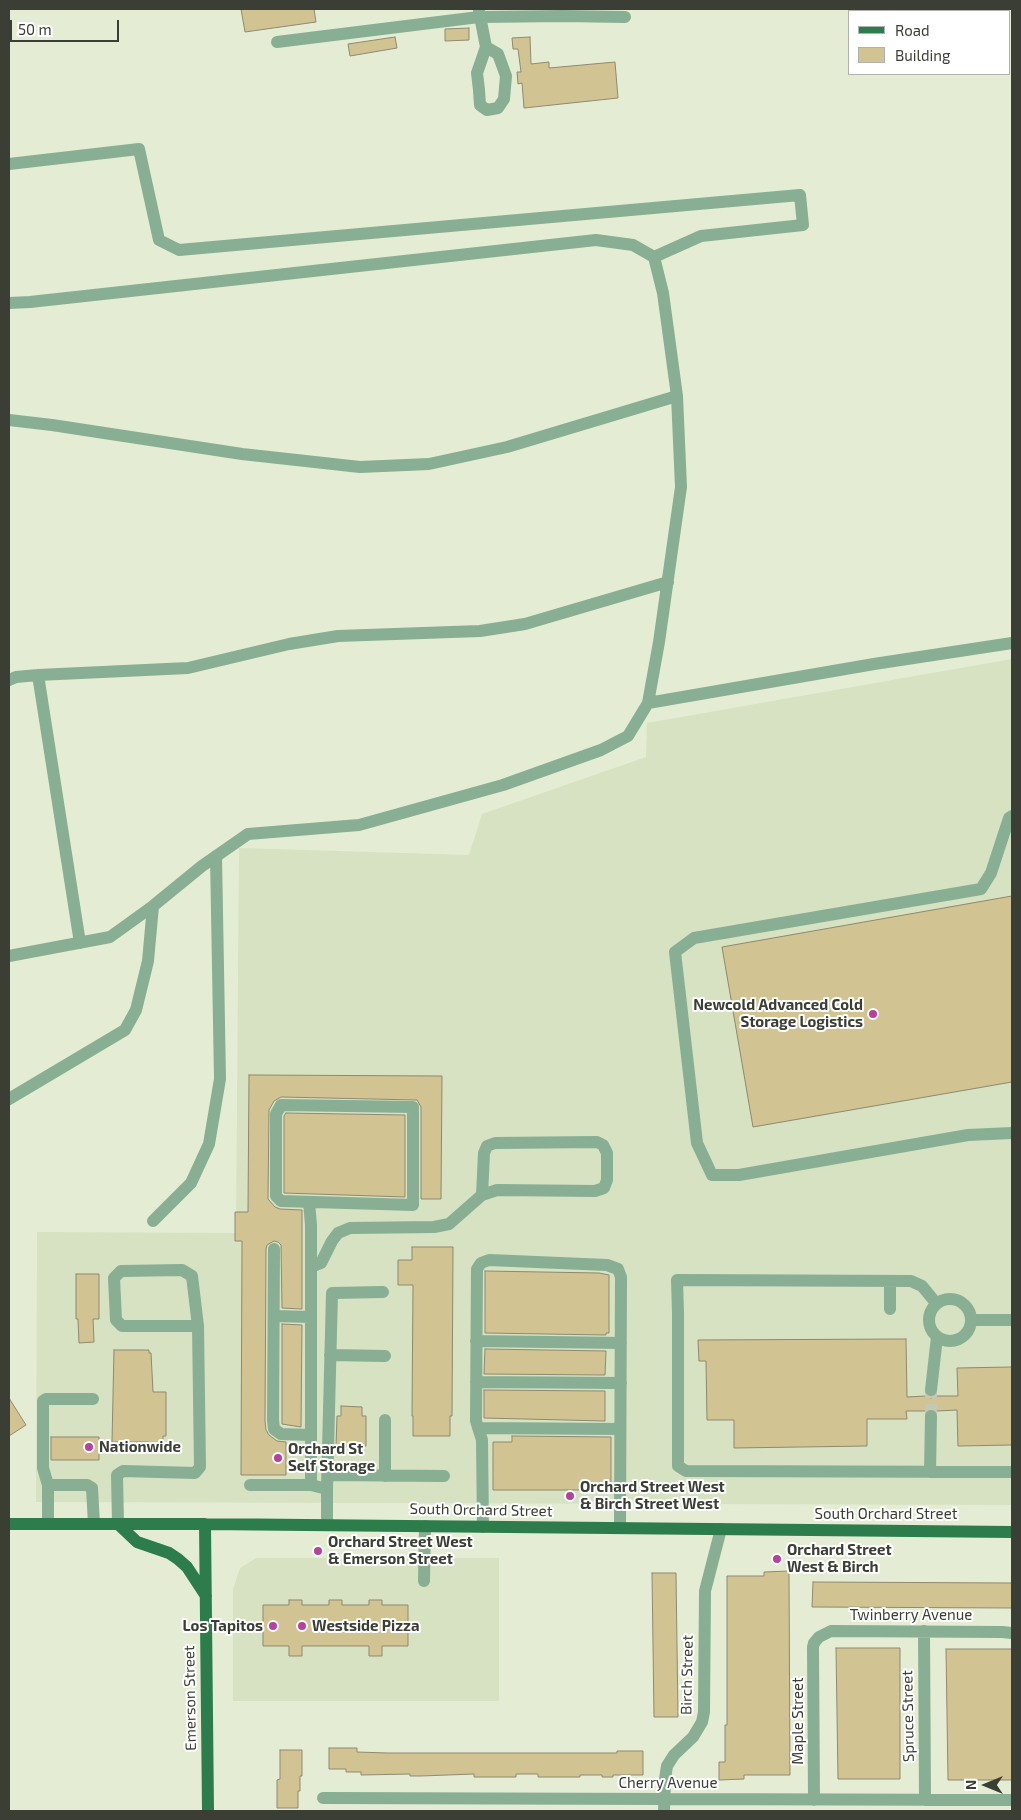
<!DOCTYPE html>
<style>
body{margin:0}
#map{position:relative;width:1021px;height:1820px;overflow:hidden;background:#e4edd4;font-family:"Exo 2",sans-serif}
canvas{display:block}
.frame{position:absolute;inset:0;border:10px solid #3a3e34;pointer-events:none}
.legend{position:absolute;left:848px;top:10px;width:162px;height:65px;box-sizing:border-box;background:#fff;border:1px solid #b0b2ae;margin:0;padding:6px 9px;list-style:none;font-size:15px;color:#3a3e34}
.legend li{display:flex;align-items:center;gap:10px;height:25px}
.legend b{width:25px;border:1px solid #b0b2ae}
.north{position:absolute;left:961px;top:1760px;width:50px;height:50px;-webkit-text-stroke:4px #fff;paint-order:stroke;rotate:270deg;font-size:14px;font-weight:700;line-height:20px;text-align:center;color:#3a3e34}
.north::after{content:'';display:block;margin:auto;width:18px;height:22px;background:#3a3e34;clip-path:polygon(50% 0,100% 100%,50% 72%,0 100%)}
.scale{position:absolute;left:10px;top:20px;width:109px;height:22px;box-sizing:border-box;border:2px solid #3a3e34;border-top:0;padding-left:6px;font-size:15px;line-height:18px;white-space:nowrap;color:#3a3e34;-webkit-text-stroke:4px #fff;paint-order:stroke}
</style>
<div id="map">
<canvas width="1021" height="1820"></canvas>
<div class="frame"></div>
<ul class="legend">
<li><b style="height:6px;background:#2d7c4c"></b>Road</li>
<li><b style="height:14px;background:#d1c392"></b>Building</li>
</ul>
<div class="north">N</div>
<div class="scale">50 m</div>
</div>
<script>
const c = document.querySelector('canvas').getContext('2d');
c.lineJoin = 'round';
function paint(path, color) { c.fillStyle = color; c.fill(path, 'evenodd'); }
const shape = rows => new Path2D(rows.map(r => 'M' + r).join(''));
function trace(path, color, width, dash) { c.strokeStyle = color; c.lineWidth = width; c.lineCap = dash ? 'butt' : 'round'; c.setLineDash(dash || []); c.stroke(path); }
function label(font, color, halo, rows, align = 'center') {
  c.font = font + ' "Exo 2",sans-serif'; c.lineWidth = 4; c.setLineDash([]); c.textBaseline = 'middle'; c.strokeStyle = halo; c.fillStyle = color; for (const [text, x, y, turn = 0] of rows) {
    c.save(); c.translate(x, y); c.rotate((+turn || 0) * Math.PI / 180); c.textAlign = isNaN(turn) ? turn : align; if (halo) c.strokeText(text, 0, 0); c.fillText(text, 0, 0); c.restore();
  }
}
paint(shape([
 [1012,659,1012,1505,36,1502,37,1232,236,1233,239,848,469,855,482,814,646,757,647,723],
 [256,1558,499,1558,499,1701,233,1701,233,1589,240,1568]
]), '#d6e2c2');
const building = shape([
 [241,9,314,9,316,22,245,32,241,9],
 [469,28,469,40,445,41,445,29,469,28],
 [395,37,397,48,350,56,348,44,395,37],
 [530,37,531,64,549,62,549,68,615,62,618,98,524,108,522,83,518,84,517,72,521,72,518,49,513,49,512,38,530,37],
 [1012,896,1012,1082,753,1127,722,947,1012,896],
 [249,1075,442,1076,441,1199,421,1199,421,1107,417,1100,281,1097,274,1101,269,1110,268,1199,275,1207,280,1209,302,1210,302,1309,282,1308,281,1245,278,1242,274,1241,267,1245,266,1249,265,1421,266,1430,269,1435,277,1441,286,1442,286,1475,241,1475,242,1241,235,1241,235,1212,248,1212,249,1075],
 [286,1113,405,1115,405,1197,284,1193,284,1116,286,1113],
 [412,1247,453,1247,452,1416,450,1416,450,1436,413,1436,413,1416,412,1416,413,1285,398,1285,398,1260,412,1260,412,1247],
 [485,1271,599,1273,609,1275,609,1333,606,1333,606,1335,485,1333,485,1271],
 [76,1274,99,1274,99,1319,93,1319,94,1342,79,1343,78,1319,76,1319,76,1274],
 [282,1324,302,1325,301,1427,282,1424,282,1324],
 [906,1339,907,1397,926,1396,931,1398,936,1396,958,1396,957,1368,1012,1367,1012,1445,958,1446,957,1410,937,1411,932,1408,925,1411,906,1411,907,1419,867,1419,867,1446,734,1448,734,1420,707,1420,706,1361,699,1361,698,1340,906,1339],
 [485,1349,606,1351,605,1375,484,1374,485,1349],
 [114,1350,149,1350,149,1353,151,1353,153,1392,166,1392,166,1436,163,1436,163,1442,160,1442,160,1446,149,1446,149,1442,112,1442,114,1350],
 [484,1390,605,1391,605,1421,484,1418,484,1390],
 [9,1398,26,1425,9,1436,9,1398],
 [341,1406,362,1407,362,1416,366,1416,366,1446,336,1446,337,1416,341,1416,341,1406],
 [512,1436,611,1437,611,1490,493,1490,493,1442,512,1442,512,1436],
 [51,1437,99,1437,99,1460,51,1460,51,1437],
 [789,1571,790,1775,744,1775,744,1779,719,1780,719,1762,725,1762,725,1725,727,1725,727,1576,764,1576,764,1572,789,1571],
 [652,1573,676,1573,678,1717,654,1717,652,1573],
 [813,1582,1012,1583,1012,1608,812,1607,813,1582],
 [289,1600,302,1600,302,1605,329,1605,329,1600,342,1600,342,1605,369,1605,369,1600,382,1600,382,1605,408,1605,408,1646,382,1646,382,1656,369,1656,369,1646,302,1646,302,1656,289,1656,289,1646,263,1646,263,1605,289,1605,289,1600],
 [836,1648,900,1648,900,1779,838,1779,836,1648],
 [946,1649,1012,1649,1012,1780,948,1780,946,1649],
 [329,1748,357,1748,357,1752,388,1753,617,1753,617,1751,643,1751,643,1775,613,1775,613,1777,602,1777,602,1775,580,1775,580,1777,538,1777,538,1774,516,1774,516,1777,474,1777,474,1774,421,1776,410,1776,410,1774,361,1775,361,1772,346,1772,346,1769,329,1769,329,1748],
 [280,1750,302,1750,302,1776,300,1776,300,1791,298,1791,298,1808,277,1808,277,1780,280,1779,280,1750]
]);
paint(building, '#d1c392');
trace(building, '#8f8971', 1);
trace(shape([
 [931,1416,931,1390]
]), '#c2cab4', 12, [12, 6]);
trace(shape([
 [479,11,486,47,477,73,479,90,480,105,487,110,498,108,504,99,506,76,498,54,486,47],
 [277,42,479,17,563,16,625,17],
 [9,164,139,149,159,240,179,250,800,195,803,225,701,236,654,257],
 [9,303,30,302,596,240,633,245,654,257,663,293,677,396,681,487,659,642,648,703,628,736,601,750,503,785,359,825,248,834,202,866,153,906,110,937,9,956],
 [9,420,52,425,242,454,360,467,429,464,507,447,677,396],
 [38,675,80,943],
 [9,680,16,677,38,675,188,668,289,644,338,636,480,631,525,624,668,582],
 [648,703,874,664,1012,643],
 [1012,816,1009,818,991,873,981,889,694,938,675,952,697,1143,712,1175,739,1175,968,1135,1012,1133],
 [9,1099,125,1030,136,1010,148,961,153,906],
 [281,1105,413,1107,413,1205,281,1201,276,1196,276,1114,281,1105],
 [309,1202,311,1225,311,1485],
 [153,1221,191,1183,209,1144,220,1079,216,856],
 [274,1249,273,1420,274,1429,281,1434,310,1435],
 [311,1267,321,1263,332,1241,338,1233,350,1228,434,1227,449,1224,482,1195,497,1190,595,1191,604,1188,607,1180,607,1153,603,1145,597,1142,495,1143,487,1146,484,1153,482,1195],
 [890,1282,890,1309],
 '929 1320a21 21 0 1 1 42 0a21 21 0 1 1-42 0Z',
 [936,1303,922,1286,911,1281,677,1280,678,1313,678,1466,686,1471,1012,1472],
 [274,1316,311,1317],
 [972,1320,1012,1320],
 [476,1341,621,1343],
 [330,1355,385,1356],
 [476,1382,621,1383],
 [931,1390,937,1337],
 [385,1420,385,1476],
 [478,1428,620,1429],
 [930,1472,931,1416],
 [328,1475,444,1476],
 [48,1485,87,1485,92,1488,94,1524],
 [250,1485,311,1485,327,1489,327,1525],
 [327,1489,332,1293,383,1292],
 [48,1524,48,1485,43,1468,43,1401,46,1399,93,1399],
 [118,1524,117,1475,123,1471,195,1473,200,1467,198,1326,122,1326,116,1320,114,1278,121,1271,182,1270,192,1276,198,1326],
 [483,1527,482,1440,476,1421,477,1269,481,1263,489,1260,607,1265,618,1269,621,1277,620,1528],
 [424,1581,425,1526],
 [924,1631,925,1800],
 [323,1798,1012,1800],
 [814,1800,813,1647,814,1643,819,1637,831,1631,1002,1632,1012,1633],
 [664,1811,665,1779,667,1766,674,1755,693,1737,702,1722,704,1712,705,1591,721,1529]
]), '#88ae93', 12);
trace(shape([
 [9,1524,205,1524,1012,1532],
 [118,1524,137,1542,169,1553,178,1559,187,1567,206,1596],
 [205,1524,208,1811]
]), '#2d7c4c', 12);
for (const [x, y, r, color] of [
 [873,1014,5,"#b5439e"],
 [89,1447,5,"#b5439e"],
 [278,1458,5,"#b5439e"],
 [570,1496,5,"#b5439e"],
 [318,1551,5,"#b5439e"],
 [777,1559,5,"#b5439e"],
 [273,1626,5,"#b5439e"],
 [302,1626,5,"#b5439e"]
]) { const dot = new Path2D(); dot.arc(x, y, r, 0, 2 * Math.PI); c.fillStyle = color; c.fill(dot); trace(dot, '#fff', 2); }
label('bold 15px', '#3a3e34', '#fff', [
 ["Newcold Advanced Cold",863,1005,"right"],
 ["Storage Logistics",863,1022,"right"],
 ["Nationwide",99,1447],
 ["Orchard St",288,1449],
 ["Self Storage",288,1466],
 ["Orchard Street West",580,1487],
 ["& Birch Street West",580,1504],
 ["Orchard Street West",328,1542],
 ["& Emerson Street",328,1559],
 ["Orchard Street",787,1550],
 ["West & Birch",787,1567],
 ["Los Tapitos",263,1626,"right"],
 ["Westside Pizza",312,1626]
], 'left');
label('15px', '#3a3e34', '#fff', [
 ["South Orchard Street",481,1510,1],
 ["South Orchard Street",886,1514],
 ["Twinberry Avenue",911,1615],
 ["Birch Street",687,1675,-89],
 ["Emerson Street",190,1698,-91],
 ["Spruce Street",908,1716,-91],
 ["Maple Street",798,1721,-90],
 ["Cherry Avenue",668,1783]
]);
</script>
